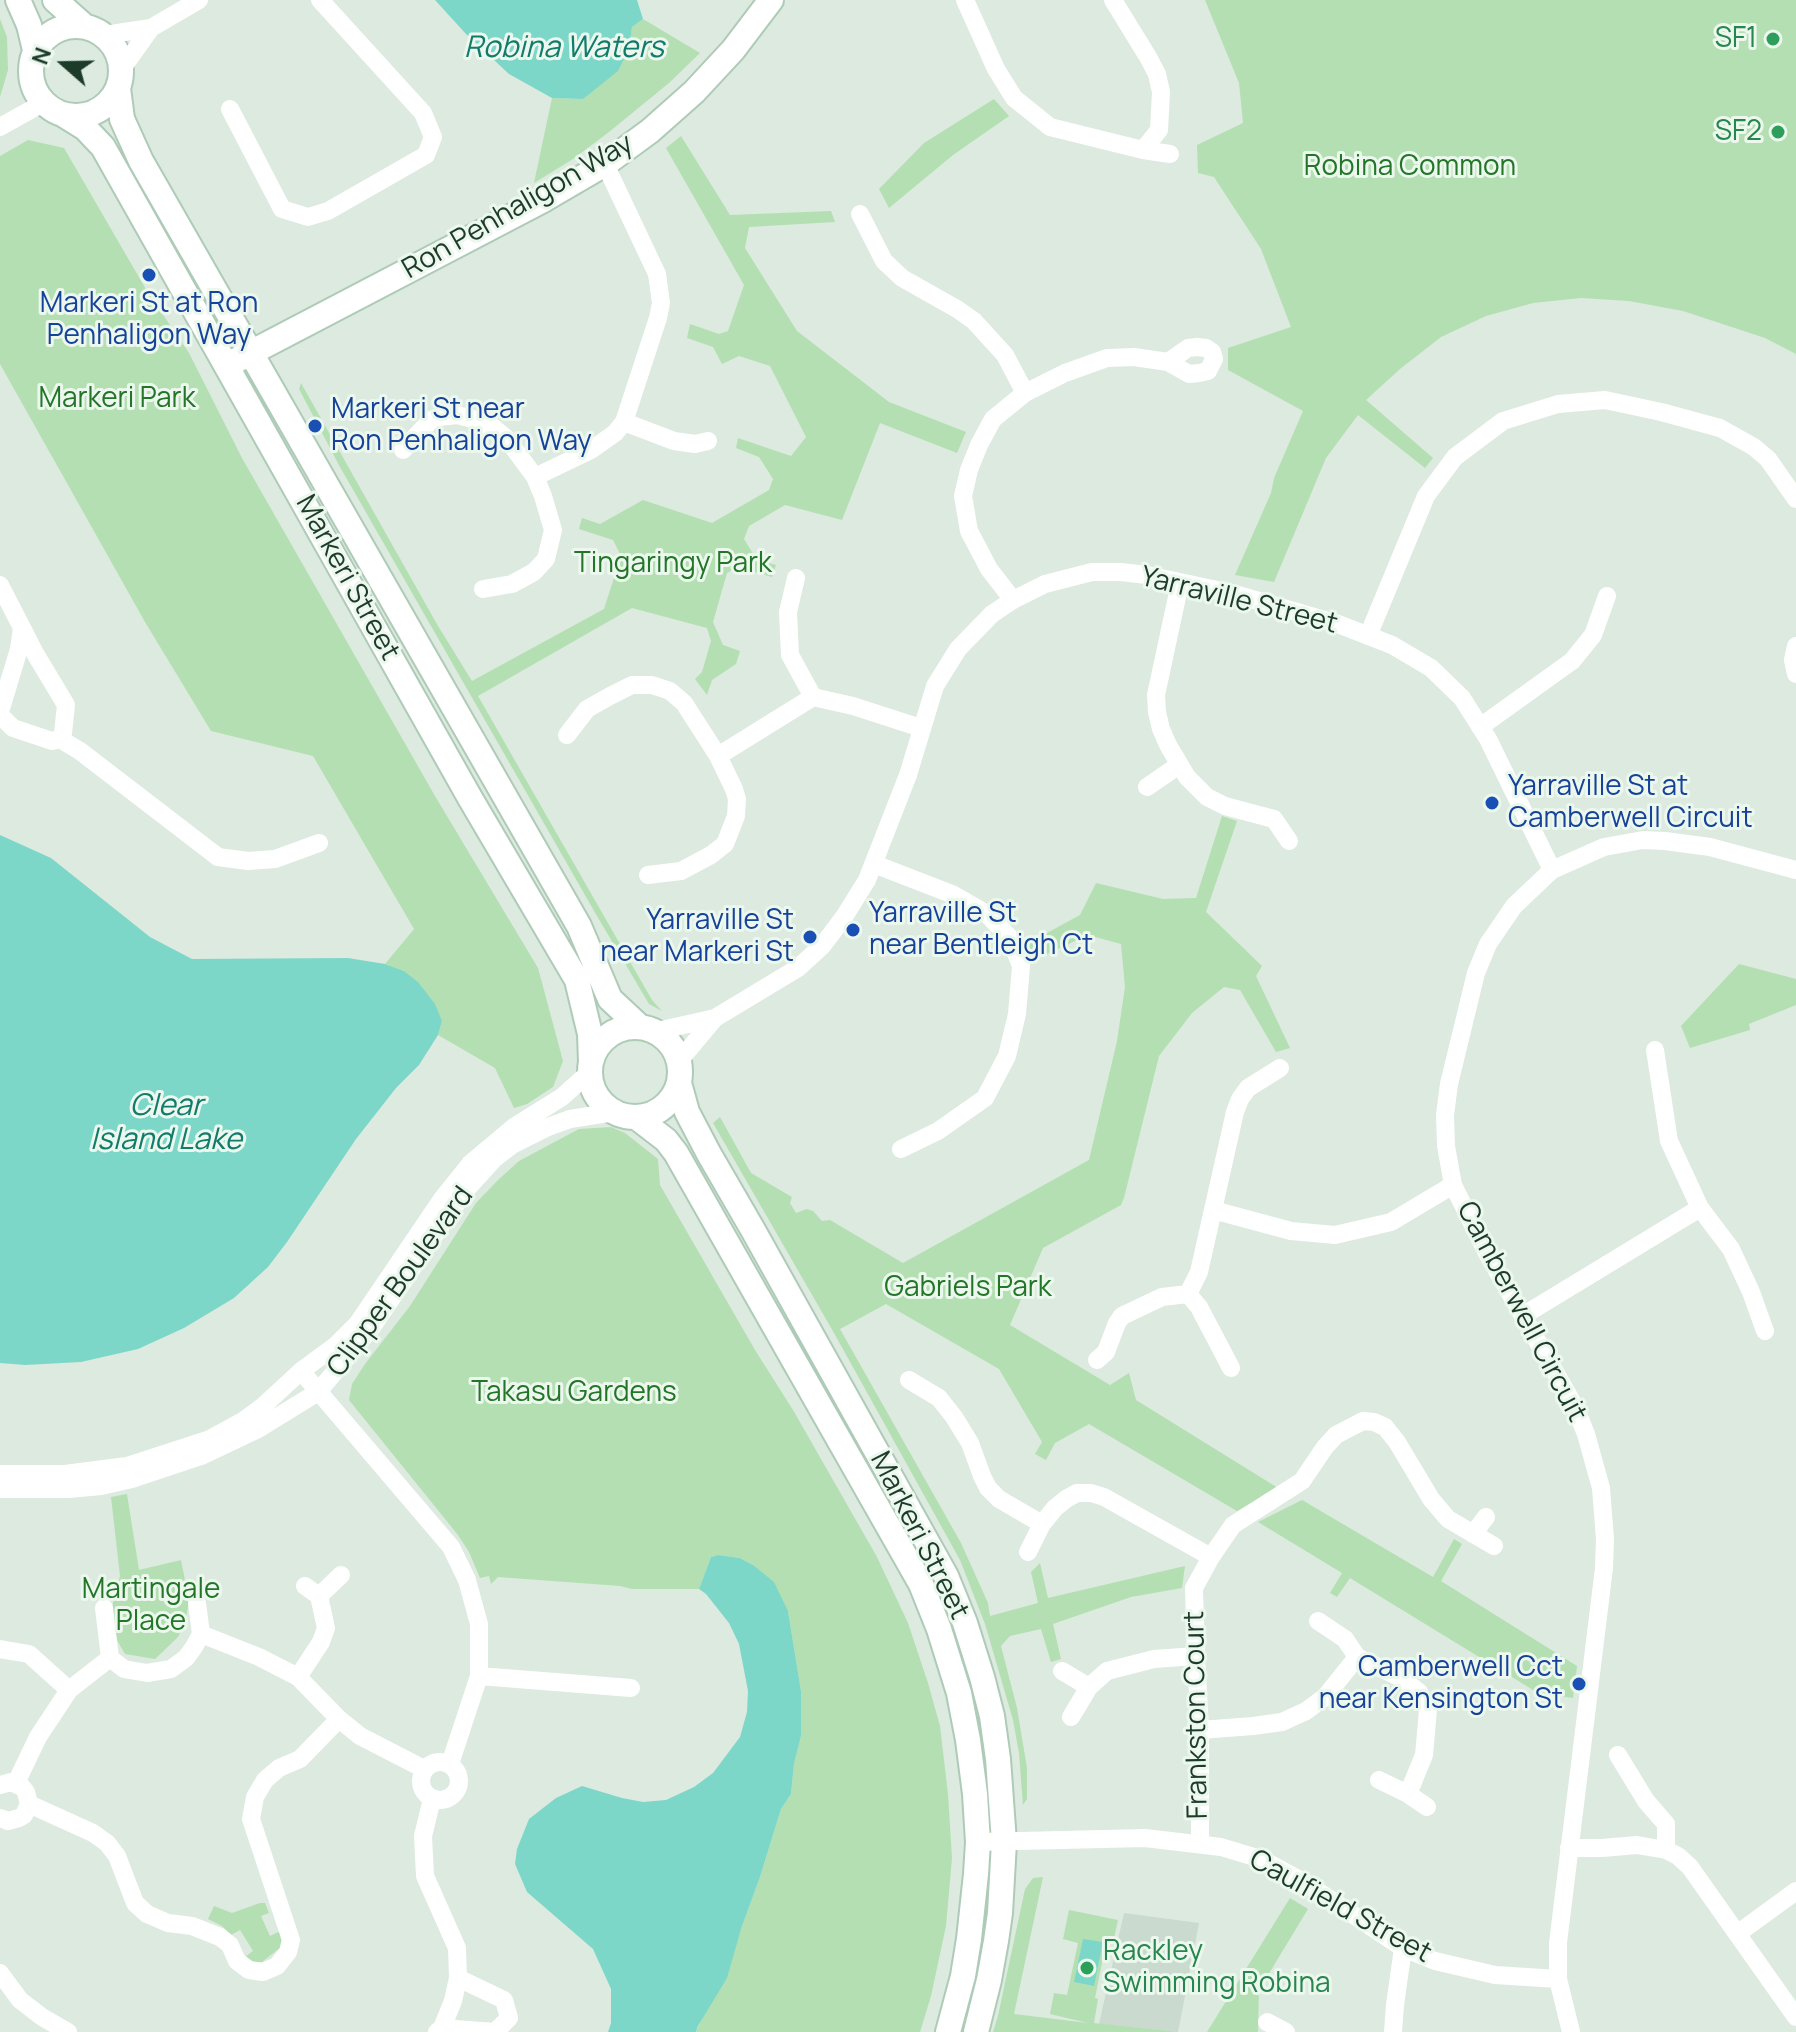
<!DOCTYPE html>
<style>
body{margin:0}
#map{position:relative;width:1796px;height:2032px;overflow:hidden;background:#dceadf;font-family:Manrope,sans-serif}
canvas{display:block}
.north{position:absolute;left:24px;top:24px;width:80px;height:80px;-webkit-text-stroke:6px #ecf7ee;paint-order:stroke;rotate:290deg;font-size:22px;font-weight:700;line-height:32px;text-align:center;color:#1d3b29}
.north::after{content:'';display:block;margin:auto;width:28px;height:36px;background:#1d3b29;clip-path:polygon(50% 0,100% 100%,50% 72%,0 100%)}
</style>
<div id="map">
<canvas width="1796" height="2032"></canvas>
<div class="north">N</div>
</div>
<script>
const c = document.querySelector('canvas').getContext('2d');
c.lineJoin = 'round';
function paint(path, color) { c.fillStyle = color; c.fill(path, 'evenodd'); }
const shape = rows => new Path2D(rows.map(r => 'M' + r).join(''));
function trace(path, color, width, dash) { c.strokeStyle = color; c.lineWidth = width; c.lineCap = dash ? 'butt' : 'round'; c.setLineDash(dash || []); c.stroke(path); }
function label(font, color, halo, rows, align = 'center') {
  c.font = font + ' Manrope,sans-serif'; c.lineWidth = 6; c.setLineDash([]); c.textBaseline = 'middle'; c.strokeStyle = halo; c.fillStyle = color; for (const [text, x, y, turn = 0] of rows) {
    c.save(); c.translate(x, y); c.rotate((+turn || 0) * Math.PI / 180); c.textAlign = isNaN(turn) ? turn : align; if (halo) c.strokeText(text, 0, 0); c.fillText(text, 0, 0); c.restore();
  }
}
paint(shape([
 [1124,1913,1199,1923,1178,2032,1099,2024]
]), '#cadace');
paint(shape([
 [1205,0,1796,0,1796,354,1765,338,1683,311,1629,301,1581,298,1533,303,1486,316,1441,337,1400,369,1366,400,1433,458,1425,468,1358,415,1326,458,1274,582,1235,575,1271,493,1274,478,1303,411,1228,370,1228,348,1291,327,1261,249,1214,177,1198,173,1197,145,1243,123,1239,83],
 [0,19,7,37,8,70,0,97],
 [643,19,700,53,669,83,609,132,573,159,534,183,552,98,583,99,629,49,632,27],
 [994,99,1009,116,953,155,889,208,879,189,924,143],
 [681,136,730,215,831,211,835,222,749,227,745,248,797,331,889,402,966,432,957,453,880,423,842,520,785,505,749,526,744,539,757,560,776,565,772,577,738,567,727,573,713,622,723,645,740,651,736,664,712,680,707,695,695,679,702,672,711,641,707,628,632,608,478,696,652,1000,662,1011,649,1004,597,916,340,467,299,389,301,383,438,626,472,681,604,609,621,556,613,540,579,529,582,518,600,524,643,500,712,523,769,490,773,479,759,457,736,448,738,438,791,456,806,437,770,366,739,356,722,364,713,347,687,338,690,324,719,334,728,331,744,285,666,148],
 [28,140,64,148,147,291,189,353,242,458,435,796,538,968,563,1061,553,1087,527,1104,514,1108,495,1068,438,1035,442,1021,417,982,404,971,385,964,414,929,313,756,211,731,145,622,0,364,0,156],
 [1222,816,1237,821,1206,912,1262,966,1256,976,1290,1048,1276,1052,1240,990,1224,987,1192,1013,1159,1056,1124,1198,1121,1205,1043,1248,1010,1325,1110,1385,1129,1373,1136,1400,1278,1488,1237,1511,1089,1424,1055,1443,1046,1460,1035,1454,1042,1442,999,1369,886,1304,840,1329,961,1543,988,1603,990,1616,1038,1603,1031,1572,1040,1563,1048,1598,1185,1566,1182,1588,1131,1597,1053,1624,1061,1659,1051,1662,1041,1629,1010,1636,1001,1646,1017,1708,1027,1768,1027,1799,1023,1805,1019,1753,1013,1720,985,1624,960,1560,834,1333,713,1123,720,1117,751,1173,792,1197,790,1203,796,1213,807,1209,813,1211,822,1221,830,1220,903,1263,1089,1160,1117,1041,1125,987,1121,944,1088,935,1032,961,1025,945,1080,915,1096,883,1163,899,1196,898],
 [1739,964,1796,979,1796,1005,1749,1024,1750,1030,1690,1048,1681,1026],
 [611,1127,625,1133,658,1159,660,1185,755,1350,793,1410,877,1557,908,1623,928,1683,940,1726,948,1794,952,1858,946,1926,931,1996,920,2032,696,2032,741,1929,760,1877,781,1809,791,1794,794,1764,801,1736,801,1691,788,1611,753,1565,740,1558,718,1555,711,1557,699,1589,632,1589,620,1586,498,1577,491,1584,489,1576,480,1578,469,1552,458,1535,349,1400,352,1384,365,1364,410,1306,476,1203,498,1180,519,1161,579,1129],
 [127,1494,139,1570,181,1560,189,1601,185,1623,178,1637,155,1659,125,1654,118,1642,110,1615,120,1576,111,1497],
 [1302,1500,1433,1577,1454,1539,1462,1544,1441,1581,1577,1666,1573,1698,1538,1693,1350,1578,1337,1597,1330,1593,1342,1573,1258,1522],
 [1043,1877,1014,2014,1088,2023,1050,2014,1054,1993,1067,1995,1078,1943,1063,1939,1069,1910,1118,1920,1113,1943,1106,1943,1095,1998,1098,1999,1094,2023,1179,2032,993,2032,998,2016,1025,1889,1033,1878],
 [1290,1898,1308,1909,1259,1990,1258,2032,1207,2032],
 [260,1903,265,1903,269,1913,261,1916,270,1936,280,1931,282,1938,281,1947,262,1962,251,1963,245,1957,253,1951,240,1930,231,1935,222,1926,208,1919,214,1906,232,1913]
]), '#b4dfb2');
paint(shape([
 [435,0,637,0,643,19,632,27,629,49,618,71,583,99,552,98,509,74,466,34],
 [0,835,51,858,150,937,192,959,348,958,385,964,404,971,418,982,435,1004,442,1021,438,1035,419,1065,396,1088,356,1139,287,1242,268,1267,234,1298,184,1328,138,1349,81,1362,25,1365,0,1363],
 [718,1555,740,1558,753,1565,774,1582,788,1611,801,1691,801,1736,794,1764,791,1794,781,1809,760,1877,741,1929,727,1978,698,2026,696,2032,608,2032,611,2023,611,1989,593,1949,527,1892,515,1864,517,1849,529,1819,556,1798,582,1786,622,1798,643,1802,666,1800,694,1787,713,1773,740,1737,747,1712,748,1691,739,1644,729,1623,706,1594,699,1589,711,1557],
 [1083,1939,1103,1942,1094,1986,1074,1982]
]), '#7dd7c8');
const secondary = shape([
 [18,0,29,25,35,50],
 [55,0,83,25],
 '31 71a45 45 0 1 1 90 0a45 45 0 1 1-90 0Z',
 [118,88,122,119,141,161,579,926,610,999,639,1026],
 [64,115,85,128,103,147,470,798,577,980,590,1034,591,1062],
 [237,360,545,199,605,164,650,131,694,92,733,50,771,0],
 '590 1072a45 45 0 1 1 90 0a45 45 0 1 1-90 0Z',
 [679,1083,687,1112,709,1154,753,1230,946,1576,965,1623,982,1677,992,1716,998,1759,1004,1842,1000,1913,996,1941,989,1980,976,2032],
 [636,1117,666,1140,676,1153,921,1584,939,1629,959,1693,968,1740,975,1794,978,1842,976,1874,969,1939,963,1976,948,2032]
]);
trace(secondary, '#aecbb7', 28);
trace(shape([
 [965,0,996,69,1014,98,1050,127,1143,150,1170,154],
 [1113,0,1148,57,1157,74,1161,92,1159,130,1143,150],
 [104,35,151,28,199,0],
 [121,70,151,28],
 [230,109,282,209,308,217,328,211,426,155,433,137,423,113,320,0],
 [0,127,43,103],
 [860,214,884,261,902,278,957,309,974,321,1005,355,1025,393],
 [624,422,674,441,695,444,708,441],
 [403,450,431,420,439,417,457,415,477,420,494,428,507,439,535,477,543,496,553,530,546,559,534,572,512,584,483,589],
 [535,477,591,450,615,433,624,422,658,318,661,303,657,274,605,164],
 [796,578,788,612,790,655,813,697],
 [1180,583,1156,695,1157,712,1161,729,1168,745,1187,777,1207,797,1225,806,1274,819,1289,841],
 [0,585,36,655,66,705,63,733,60,739,52,741,13,728,0,715],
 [1013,600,989,569,969,531,963,496,969,470,979,445,993,419,1025,393,1065,373,1107,358,1134,357,1168,362,1188,348,1197,347,1206,348,1212,352,1214,359,1208,371,1199,373,1189,374,1168,362],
 [1368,636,1426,496,1455,457,1503,421,1558,404,1605,400,1661,412,1720,428,1754,447,1768,459,1796,499],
 [1796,646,1793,660,1796,674],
 [0,712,19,649,22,628],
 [1480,727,1572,661,1593,635,1607,596],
 [567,735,587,709,610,696,632,685,652,685,670,691,684,703,718,756,734,789,737,799,736,816,725,844,711,855,681,871,648,875],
 [60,739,80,751,218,857,248,861,275,859,319,843],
 [718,756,813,697,853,706,921,728],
 [1147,787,1179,765],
 [874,864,954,895,987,914,1010,938,1021,966,1017,1014,1007,1056,985,1098,938,1131,901,1149],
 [657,1031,715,1018,798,968,822,946,844,917,867,880,908,775,935,686,958,649,992,614,1013,600,1045,584,1092,572,1121,572,1147,575,1231,593,1338,624,1392,645,1431,668,1462,698,1488,739,1552,870],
 [1655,1050,1669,1141,1700,1208,1731,1249,1751,1292,1765,1331],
 [679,1061,715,1018],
 [1213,1210,1291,1231,1335,1235,1391,1222,1453,1185],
 [1188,1294,1199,1272,1235,1112,1240,1099,1248,1088,1280,1068],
 [1188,1294,1199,1307,1231,1368],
 [1524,1315,1700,1208],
 [1097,1360,1106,1352,1117,1323,1122,1316,1162,1297,1188,1294],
 [301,1371,451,1547,467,1580,479,1624,479,1676,450,1764],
 [909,1380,939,1398,954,1417,970,1443,982,1476,988,1488,999,1499,1042,1524],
 [0,1474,65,1474,127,1466,210,1439,243,1421,262,1407,301,1371,335,1346,358,1323,442,1199,470,1164,514,1127,562,1097,590,1072],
 [0,1489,69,1489,101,1486,132,1479,201,1456,258,1429,318,1392,372,1327,465,1191,495,1158,512,1145,548,1127,570,1119,614,1112],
 [1473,1534,1486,1517],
 [1028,1552,1042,1524,1055,1508,1066,1499,1077,1493,1091,1493,1104,1497,1211,1557],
 [319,1596,341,1575],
 [104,1608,110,1658,124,1669,147,1673,171,1669,186,1658,194,1647,201,1634,197,1603],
 [1318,1621,1345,1639,1357,1657,1401,1678,1419,1692,1428,1710,1424,1755,1408,1794],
 [201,1634,259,1657,298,1677,339,1719,360,1736,424,1769],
 [0,1649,29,1654,69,1690],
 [1062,1671,1089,1687],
 [479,1676,631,1688],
 [298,1677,321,1642,326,1628,319,1596,305,1586],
 [1071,1717,1089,1687,1107,1671,1154,1659,1196,1656],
 [1200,1730,1253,1726,1282,1722,1306,1711,1325,1697,1357,1657],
 [1618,1755,1646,1801,1666,1824,1666,1850],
 '421 1781a19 19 0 1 1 38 0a19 19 0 1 1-38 0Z',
 [1379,1780,1408,1794,1427,1807],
 [16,1783,38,1737,69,1690,110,1658],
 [0,1785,11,1782,22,1787,26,1792,29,1804,24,1815,19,1818,8,1821,0,1818],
 [432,1799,423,1836,425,1876,457,1948,458,1978,453,2001,442,2028,437,2032],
 [29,1804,93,1833,107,1843,117,1856,135,1903,147,1914,168,1923,192,1926,220,1937,230,1945,237,1961,249,1970,263,1972,277,1966,288,1952,291,1940,251,1819,255,1797,265,1780,279,1768,300,1759,339,1719],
 [978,1842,1145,1838,1221,1847,1261,1859,1307,1884,1403,1948,1435,1961,1495,1975,1558,1979],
 [1200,1843,1200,1730,1196,1656,1194,1588,1211,1557,1233,1525,1302,1481,1325,1447,1336,1435,1363,1421,1374,1422,1385,1427,1397,1442,1431,1499,1448,1519,1494,1546],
 [1569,1848,1602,1848,1637,1845,1666,1850,1678,1856,1690,1867,1796,2017],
 [1737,1934,1796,1891],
 [0,1973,20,2000,42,2017,68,2032],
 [458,1978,504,2000,509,2018,495,2032],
 [1267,2022,1286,2032],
 [442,2028,495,2032],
 [1393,2032,1395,2005,1403,1948],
 [1571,2032,1558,1979,1558,1943,1604,1568,1605,1539,1601,1488,1586,1434,1575,1407,1487,1253,1453,1185,1446,1146,1445,1115,1449,1084,1476,973,1488,944,1514,906,1552,870,1604,847,1643,840,1665,841,1710,847,1796,870]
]), '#fff', 18);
trace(secondary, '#fff', 24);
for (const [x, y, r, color] of [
 [1773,39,8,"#2e9e5b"],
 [1778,132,8,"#2e9e5b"],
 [149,275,8,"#1a4fb4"],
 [315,426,8,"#1a4fb4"],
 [1492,803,8,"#1a4fb4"],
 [853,930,8,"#1a4fb4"],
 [810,937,8,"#1a4fb4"],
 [1579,1684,8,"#1a4fb4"],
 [1087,1968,8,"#2e9e5b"]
]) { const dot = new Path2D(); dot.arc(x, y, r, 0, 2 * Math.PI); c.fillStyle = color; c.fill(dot); trace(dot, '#ecf7ee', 3); }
label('28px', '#27864d', '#ecf7ee', [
 ["SF1",1757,39],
 ["SF2",1762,132],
 ["Rackley",1103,1952,"left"],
 ["Swimming Robina",1103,1984,"left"]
], 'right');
label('28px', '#237628', '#ecf7ee', [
 ["Robina Common",1410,167],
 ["Markeri Park",117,399],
 ["Tingaringy Park",673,564],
 ["Gabriels Park",968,1288],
 ["Takasu Gardens",574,1393],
 ["Martingale",151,1590],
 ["Place",151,1622]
]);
label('28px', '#1d3b29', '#ecf7ee', [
 ["Ron Penhaligon Way",518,207,-30],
 ["Markeri Street",347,578,61],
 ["Yarraville Street",1239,601,14],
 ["Clipper Boulevard",401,1282,-54],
 ["Camberwell Circuit",1521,1312,62],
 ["Markeri Street",919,1536,63],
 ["Frankston Court",1197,1715,-91],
 ["Caulfield Street",1340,1907,29]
]);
label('28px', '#164399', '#ecf7ee', [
 ["Markeri St at Ron",149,304,"center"],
 ["Penhaligon Way",149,336,"center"],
 ["Markeri St near",331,410],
 ["Ron Penhaligon Way",331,442],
 ["Yarraville St at",1508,787],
 ["Camberwell Circuit",1508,819],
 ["Yarraville St",869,914],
 ["near Bentleigh Ct",869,946],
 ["Yarraville St",794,921,"right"],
 ["near Markeri St",794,953,"right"],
 ["Camberwell Cct",1563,1668,"right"],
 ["near Kensington St",1563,1700,"right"]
], 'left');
label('italic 30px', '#117c6c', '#ecf7ee', [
 ["Robina Waters",564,49],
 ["Clear",166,1107],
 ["Island Lake",166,1141]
]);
</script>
